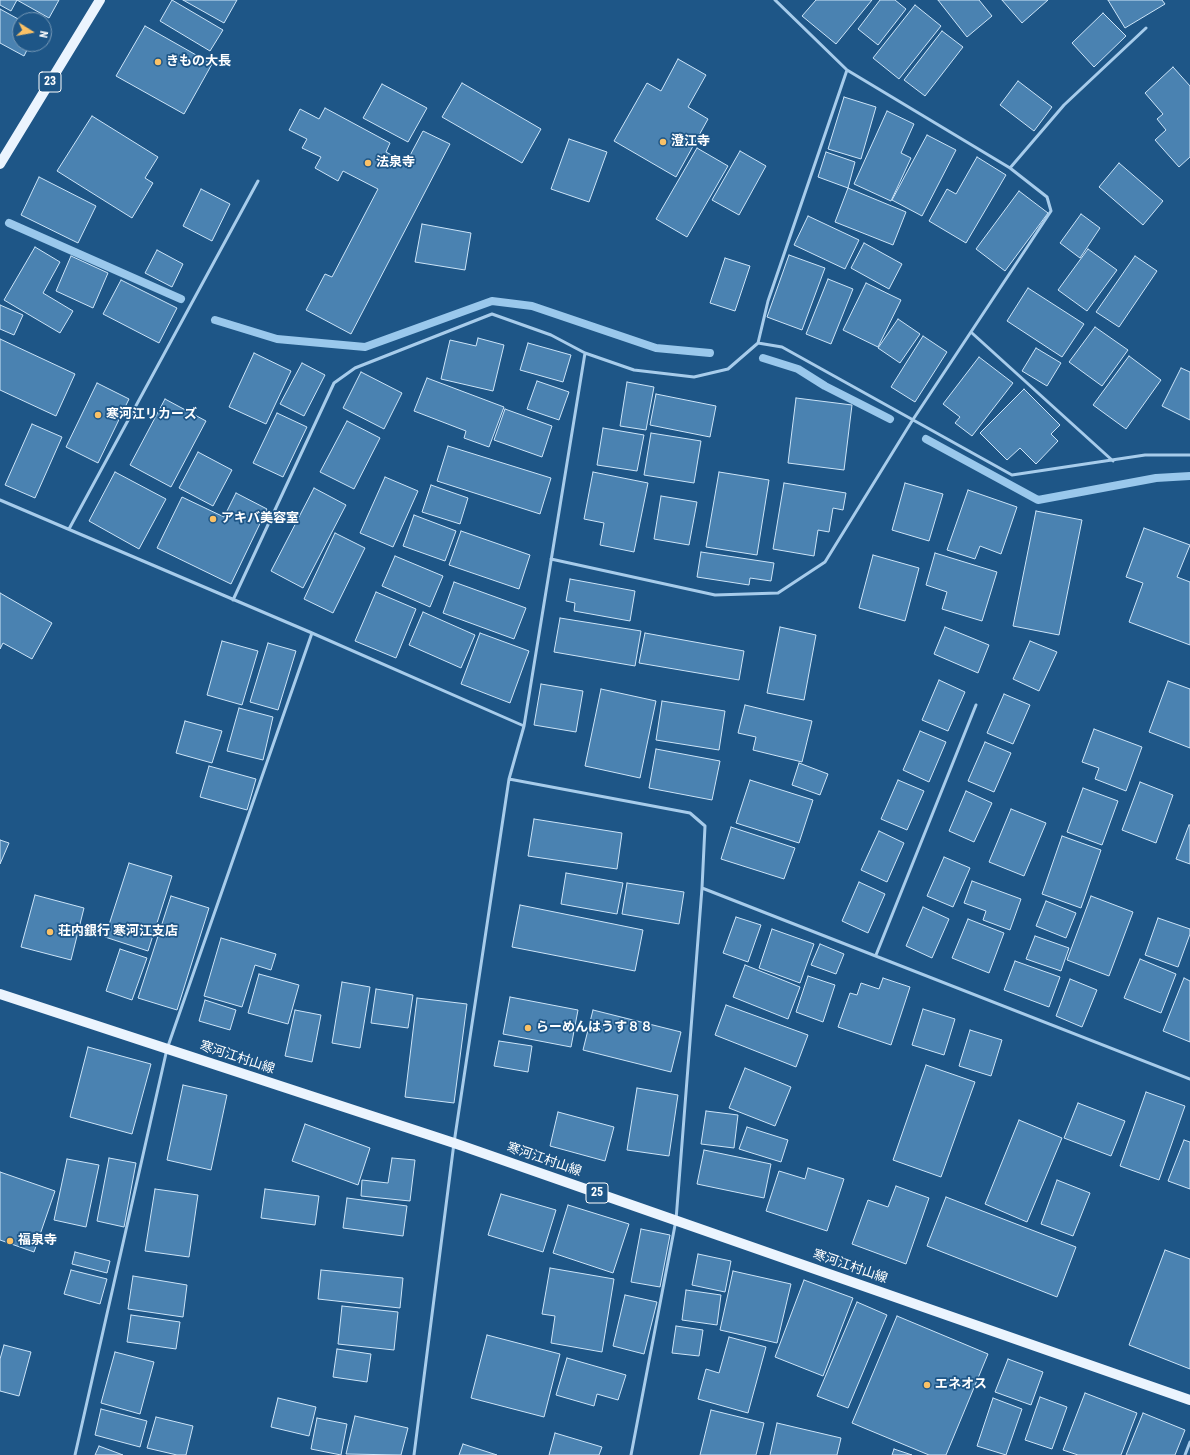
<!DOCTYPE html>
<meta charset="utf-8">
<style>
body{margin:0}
#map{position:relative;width:1190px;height:1455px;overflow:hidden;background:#1e5687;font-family:"Roboto Condensed",sans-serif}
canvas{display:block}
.north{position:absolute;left:12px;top:12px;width:40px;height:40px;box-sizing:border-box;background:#1e5687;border:1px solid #789ab7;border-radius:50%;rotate:101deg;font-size:11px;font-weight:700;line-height:16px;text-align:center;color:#fff}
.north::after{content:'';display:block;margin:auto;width:14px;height:18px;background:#fac166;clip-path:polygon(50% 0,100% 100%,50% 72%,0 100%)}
</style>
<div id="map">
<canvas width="1190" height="1455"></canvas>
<div class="north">N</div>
</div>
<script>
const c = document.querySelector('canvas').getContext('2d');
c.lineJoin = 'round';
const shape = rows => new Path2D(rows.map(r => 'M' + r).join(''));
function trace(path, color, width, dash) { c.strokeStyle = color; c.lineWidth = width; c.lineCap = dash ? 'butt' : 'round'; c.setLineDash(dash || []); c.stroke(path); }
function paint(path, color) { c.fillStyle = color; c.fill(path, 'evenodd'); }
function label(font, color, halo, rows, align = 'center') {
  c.font = font + ' "Roboto Condensed","Noto Sans JP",sans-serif'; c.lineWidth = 3.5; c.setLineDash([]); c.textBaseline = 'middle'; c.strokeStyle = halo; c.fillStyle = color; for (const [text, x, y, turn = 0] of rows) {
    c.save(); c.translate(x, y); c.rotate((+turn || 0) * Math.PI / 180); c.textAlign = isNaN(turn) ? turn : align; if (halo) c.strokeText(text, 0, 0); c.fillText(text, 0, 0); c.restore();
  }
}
trace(shape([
 [9,223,181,299],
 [215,320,277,339,365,347,492,301,532,306,656,348,710,353],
 [763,358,798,369,825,386,890,419],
 [926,439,1038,500,1156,478,1190,476]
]), '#9ac8ec', 8);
const building = shape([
 [0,0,59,0,49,18,17,0,11,11,0,5,0,0],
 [172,0,223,30,210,51,160,21,172,0],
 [183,0,237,0,224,23,183,0],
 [816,0,872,0,836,44,802,16,816,0],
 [880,0,895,0,906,9,878,45,858,29,880,0],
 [938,0,979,0,992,16,967,37,938,0],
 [1002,0,1048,0,1022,23,1002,0],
 [1108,0,1162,0,1165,4,1125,28,1108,0],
 [915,5,941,26,899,79,873,58,915,5],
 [0,9,20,20,20,44,30,44,24,56,0,43,0,9],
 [1103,13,1126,36,1094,67,1072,43,1103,13],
 [145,26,212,64,184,114,116,76,145,26],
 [942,31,963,47,925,96,904,80,942,31],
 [678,59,706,75,688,107,708,119,676,177,614,141,647,83,661,91,678,59],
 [1173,67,1190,86,1190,157,1179,167,1155,140,1166,130,1157,119,1163,114,1145,93,1173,67],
 [1018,81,1052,107,1034,131,1000,105,1018,81],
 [462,83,541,129,522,163,442,117,462,83],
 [382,84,427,108,408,142,363,118,382,84],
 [844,97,876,107,861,159,828,149,844,97],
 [325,108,390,143,386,152,406,163,423,131,450,144,351,334,306,310,325,274,332,277,378,189,343,171,338,181,315,168,321,157,302,148,307,139,289,130,300,109,319,119,325,108],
 [887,111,914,124,901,153,911,158,891,201,854,184,887,111],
 [92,116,158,157,145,178,153,183,132,218,57,171,92,116],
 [927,135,956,150,922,216,892,200,927,135],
 [569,139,607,152,589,202,551,189,569,139],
 [697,148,728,166,687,237,656,219,697,148],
 [740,151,766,166,739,215,712,200,740,151],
 [826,152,855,162,848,188,818,177,826,152],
 [977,157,1006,175,966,243,929,221,947,189,956,194,977,157],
 [1119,163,1163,201,1143,225,1099,187,1119,163],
 [39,177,96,206,78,243,21,215,39,177],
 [848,188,906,212,893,245,835,222,848,188],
 [201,189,230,204,212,241,183,226,201,189],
 [1019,191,1048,213,1005,271,976,249,1019,191],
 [1081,214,1100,228,1080,258,1060,243,1081,214],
 [808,216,859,240,845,269,794,245,808,216],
 [422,224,471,233,465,270,415,262,422,224],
 [864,243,902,264,889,289,851,268,864,243],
 [35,247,60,262,43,293,73,311,60,333,4,300,35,247],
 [1088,249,1117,270,1087,311,1058,290,1088,249],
 [157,250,183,264,172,287,145,273,157,250],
 [789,255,825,268,802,330,767,317,789,255],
 [71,256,108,273,93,308,56,291,71,256],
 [1135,256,1157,271,1119,327,1096,312,1135,256],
 [725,258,750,266,735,311,710,303,725,258],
 [828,279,853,289,831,344,806,334,828,279],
 [121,280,177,308,159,343,103,314,121,280],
 [866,283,901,300,878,347,843,330,866,283],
 [1028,288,1084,324,1062,357,1007,321,1028,288],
 [0,305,23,315,14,335,0,329,0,305],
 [898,319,920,334,900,363,878,348,898,319],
 [1095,327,1128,350,1102,386,1069,362,1095,327],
 [923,336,947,352,915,402,891,387,923,336],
 [478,338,504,345,493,391,441,379,450,340,476,346,478,338],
 [0,339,75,374,56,416,0,390,0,339],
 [528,343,571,355,563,382,520,370,528,343],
 [1036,348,1061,363,1047,386,1022,371,1036,348],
 [254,353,291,371,266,424,229,407,254,353],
 [1129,356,1161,380,1126,429,1093,405,1129,356],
 [979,357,1013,383,972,436,955,423,960,417,943,404,979,357],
 [302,363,325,375,304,416,280,404,302,363],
 [1181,368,1190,372,1190,420,1162,406,1181,368],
 [361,372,402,393,384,429,343,408,361,372],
 [427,378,504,407,489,447,464,438,466,431,414,411,427,378],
 [537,381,569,392,559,420,527,409,537,381],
 [627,382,654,387,646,430,620,426,627,382],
 [97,383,129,399,98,463,66,447,97,383],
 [1024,389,1060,425,1051,434,1058,441,1036,464,1020,448,1007,460,980,433,1024,389],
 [656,394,716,406,710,437,650,425,656,394],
 [796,398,852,405,844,470,788,463,796,398],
 [165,399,206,421,171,487,130,465,165,399],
 [505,409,552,426,542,457,494,440,505,409],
 [277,413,307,427,283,477,253,463,277,413],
 [347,421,380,438,354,489,320,472,347,421],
 [32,424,62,437,35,498,5,485,32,424],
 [603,428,644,435,637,471,597,465,603,428],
 [651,433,701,441,694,483,644,475,651,433],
 [448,446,551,478,540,514,437,481,448,446],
 [198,452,232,470,213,506,179,488,198,452],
 [115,472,166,499,139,549,89,521,115,472],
 [593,472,648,483,634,552,600,545,604,523,584,519,593,472],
 [719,472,769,480,757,555,706,547,719,472],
 [385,477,418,491,393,547,360,533,385,477],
 [784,483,846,493,843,510,833,508,829,532,818,530,814,556,773,549,784,483],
 [905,483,943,494,929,541,892,530,905,483],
 [431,485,468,498,460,524,422,512,431,485],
 [314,488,346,505,303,588,271,571,314,488],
 [968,490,1017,507,1001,554,980,546,975,559,947,550,968,490],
 [236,493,267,509,231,584,157,548,182,497,224,517,236,493],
 [661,496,697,502,689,545,654,539,661,496],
 [1036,511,1082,520,1059,635,1013,626,1036,511],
 [414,515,456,531,445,561,403,546,414,515],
 [1144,528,1190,545,1177,577,1190,582,1190,645,1129,622,1143,583,1126,577,1144,528],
 [461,531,530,555,519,589,449,565,461,531],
 [335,533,365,548,333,613,304,599,335,533],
 [701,552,774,563,771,581,750,578,749,585,697,577,701,552],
 [935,553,997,572,982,621,942,609,947,592,926,585,935,553],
 [873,555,919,568,905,621,859,608,873,555],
 [395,556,443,576,430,607,382,586,395,556],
 [570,579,635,591,630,621,574,611,575,603,566,601,570,579],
 [454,582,526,608,514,639,443,613,454,582],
 [376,592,416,609,396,658,355,641,376,592],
 [0,593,52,623,32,659,3,643,0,649,0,593],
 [423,612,475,635,461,668,409,645,423,612],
 [560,618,641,631,635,666,554,652,560,618],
 [780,627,816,635,804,700,767,693,780,627],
 [945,627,989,645,978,673,934,654,945,627],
 [480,633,529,651,510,703,461,684,480,633],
 [645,633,744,651,739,680,639,663,645,633],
 [222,641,258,651,242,705,207,695,222,641],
 [1030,641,1057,652,1039,691,1013,679,1030,641],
 [268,643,296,651,278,710,250,702,268,643],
 [939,680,965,692,948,731,922,720,939,680],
 [1168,681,1190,689,1190,748,1149,732,1168,681],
 [541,684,583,691,576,732,534,725,541,684],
 [601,689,656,701,640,778,585,766,601,689],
 [1004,694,1030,705,1013,744,987,733,1004,694],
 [662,701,725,711,719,750,656,740,662,701],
 [745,705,812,721,802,762,753,750,756,737,738,733,745,705],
 [239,708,273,717,263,760,227,751,239,708],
 [185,721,222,731,212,763,176,753,185,721],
 [1094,729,1142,747,1126,791,1095,779,1099,768,1082,762,1094,729],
 [920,731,946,742,929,782,903,770,920,731],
 [985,742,1011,753,994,792,968,781,985,742],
 [656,749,720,761,712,800,649,788,656,749],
 [799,763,828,774,820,795,792,785,799,763],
 [209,766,256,779,247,810,200,797,209,766],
 [750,780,813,800,799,843,736,823,750,780],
 [898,780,924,791,907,830,881,819,898,780],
 [1140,782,1173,795,1156,843,1122,830,1140,782],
 [1083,788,1118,801,1102,845,1067,832,1083,788],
 [966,791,992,803,974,842,949,831,966,791],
 [1011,809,1046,823,1024,876,989,862,1011,809],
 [534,819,622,833,617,869,528,856,534,819],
 [1189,825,1190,825,1190,864,1176,859,1189,825],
 [731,827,795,848,784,879,721,859,731,827],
 [879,831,904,843,887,882,861,870,879,831],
 [1062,836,1101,850,1081,908,1042,894,1062,836],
 [0,840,9,843,0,864,0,840],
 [944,857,970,868,953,907,927,896,944,857],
 [129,863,172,876,148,951,105,937,129,863],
 [566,873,623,883,617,914,561,904,566,873],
 [972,881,1021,899,1010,930,983,920,986,911,964,903,972,881],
 [859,882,885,894,868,933,842,921,859,882],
 [627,883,684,892,679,924,622,914,627,883],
 [35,895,84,908,71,960,21,947,35,895],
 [171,896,209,908,177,1010,138,998,171,896],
 [1091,896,1133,912,1109,976,1067,960,1091,896],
 [1046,901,1076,913,1066,938,1036,926,1046,901],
 [520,905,643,930,635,971,512,947,520,905],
 [923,907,949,919,932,958,906,946,923,907],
 [736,917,761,925,748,962,723,953,736,917],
 [1158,918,1190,929,1190,934,1178,967,1145,955,1158,918],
 [968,919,1004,933,989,973,952,958,968,919],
 [772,929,814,944,800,983,759,968,772,929],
 [1035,936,1069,948,1061,971,1026,959,1035,936],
 [221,938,276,954,271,970,255,965,242,1007,204,996,221,938],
 [820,944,844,954,836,974,811,965,820,944],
 [120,949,147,958,132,1000,106,991,120,949],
 [1140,959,1176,974,1161,1013,1124,998,1140,959],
 [1015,961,1060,977,1049,1007,1004,990,1015,961],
 [745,965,800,987,788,1019,733,997,745,965],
 [259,974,299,985,288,1024,248,1013,259,974],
 [808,976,835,985,823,1022,796,1012,808,976],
 [883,978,910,987,891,1045,838,1027,850,993,857,995,861,983,879,989,883,978],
 [1184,978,1190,981,1190,1042,1163,1031,1184,978],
 [1070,979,1097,990,1082,1027,1056,1016,1070,979],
 [342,982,370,987,360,1048,332,1043,342,982],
 [376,989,413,995,408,1028,371,1023,376,989],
 [510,997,578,1010,571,1047,503,1034,510,997],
 [417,998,467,1004,454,1103,405,1097,417,998],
 [205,1000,236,1010,230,1030,199,1021,205,1000],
 [726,1005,808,1035,796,1067,715,1035,726,1005],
 [923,1009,955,1019,944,1055,912,1045,923,1009],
 [295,1010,321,1015,312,1062,285,1056,295,1010],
 [593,1010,681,1032,671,1072,583,1050,593,1010],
 [970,1030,1002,1040,991,1076,959,1066,970,1030],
 [499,1041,532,1046,528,1072,494,1066,499,1041],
 [88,1047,151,1064,132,1134,70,1117,88,1047],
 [926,1065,975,1082,941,1177,893,1160,926,1065],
 [745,1068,791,1087,775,1126,729,1108,745,1068],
 [183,1085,227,1095,211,1170,167,1160,183,1085],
 [637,1088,678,1095,669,1156,627,1150,637,1088],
 [1146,1092,1185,1106,1159,1180,1120,1166,1146,1092],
 [1078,1103,1125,1121,1111,1156,1064,1138,1078,1103],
 [706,1111,738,1115,734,1148,701,1144,706,1111],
 [558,1112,614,1127,605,1161,550,1146,558,1112],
 [1019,1120,1062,1138,1027,1222,985,1204,1019,1120],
 [305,1124,370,1148,358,1185,292,1161,305,1124],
 [747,1127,788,1140,781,1162,739,1149,747,1127],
 [1184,1140,1190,1142,1190,1189,1168,1181,1184,1140],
 [704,1150,771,1164,764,1198,697,1184,704,1150],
 [109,1158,136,1163,124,1227,97,1221,109,1158],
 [392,1158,415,1160,410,1201,361,1196,362,1180,388,1183,392,1158],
 [67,1159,99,1165,86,1227,54,1220,67,1159],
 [808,1168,844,1179,827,1231,766,1211,779,1171,805,1179,808,1168],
 [0,1172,55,1191,34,1252,0,1240,0,1172],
 [1057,1180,1090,1193,1073,1236,1041,1224,1057,1180],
 [896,1186,929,1198,906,1264,852,1244,868,1200,888,1207,896,1186],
 [155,1189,198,1195,189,1257,145,1251,155,1189],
 [265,1189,319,1196,315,1225,261,1218,265,1189],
 [501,1194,556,1210,543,1252,488,1235,501,1194],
 [946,1197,1076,1247,1057,1297,927,1246,946,1197],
 [347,1198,407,1206,403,1236,343,1228,347,1198],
 [568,1205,629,1224,613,1273,553,1253,568,1205],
 [641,1229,670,1235,660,1287,631,1282,641,1229],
 [1165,1250,1190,1259,1190,1369,1129,1345,1165,1250],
 [75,1252,110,1261,107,1273,72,1264,75,1252],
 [698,1254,731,1261,725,1292,692,1285,698,1254],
 [550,1268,614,1279,602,1352,551,1343,555,1316,542,1314,550,1268],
 [71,1270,107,1279,100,1304,64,1294,71,1270],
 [321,1270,403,1278,400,1308,318,1299,321,1270],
 [733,1271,791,1284,777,1343,720,1330,733,1271],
 [133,1276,187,1285,183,1317,128,1309,133,1276],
 [804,1280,853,1298,823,1376,775,1357,804,1280],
 [686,1290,721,1295,717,1325,682,1320,686,1290],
 [625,1295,657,1302,644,1354,613,1346,625,1295],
 [857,1302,887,1315,848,1408,817,1396,857,1302],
 [342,1306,398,1312,394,1350,338,1344,342,1306],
 [131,1315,180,1322,176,1349,127,1342,131,1315],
 [897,1316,988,1354,946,1455,929,1455,852,1423,897,1316],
 [676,1326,703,1330,699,1356,672,1353,676,1326],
 [487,1335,560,1354,544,1417,471,1398,487,1335],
 [729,1337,766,1347,748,1413,698,1399,706,1369,719,1373,729,1337],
 [4,1345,31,1352,19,1396,0,1391,0,1359,4,1345],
 [337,1349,371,1354,367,1382,333,1377,337,1349],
 [115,1352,154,1362,140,1414,101,1403,115,1352],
 [567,1358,626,1375,618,1400,597,1394,594,1406,556,1395,567,1358],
 [1008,1359,1043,1372,1031,1405,995,1392,1008,1359],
 [1085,1393,1137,1413,1121,1455,1078,1455,1063,1450,1085,1393],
 [1040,1397,1067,1407,1052,1449,1025,1440,1040,1397],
 [278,1398,316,1407,309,1436,271,1427,278,1398],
 [993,1398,1022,1409,1006,1455,977,1446,993,1398],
 [101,1409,147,1421,140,1447,95,1435,101,1409],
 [711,1410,764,1423,756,1455,700,1455,711,1410],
 [1143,1413,1185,1430,1175,1455,1126,1455,1143,1413],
 [355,1416,408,1428,401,1455,346,1454,355,1416],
 [156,1417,193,1426,186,1455,177,1455,147,1448,156,1417],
 [317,1418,347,1424,341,1455,311,1449,317,1418],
 [777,1423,841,1438,837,1455,770,1455,777,1423],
 [555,1433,602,1447,599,1455,549,1455,555,1433],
 [463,1444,497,1455,459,1455,463,1444],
 [99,1446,123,1455,95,1455,99,1446],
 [894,1449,912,1455,892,1455,894,1449]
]);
paint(building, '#4a82b1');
trace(building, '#cce4f8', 1);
trace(shape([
 [1010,168,1064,105,1146,28],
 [972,333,1113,461],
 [758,343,768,301,847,70,775,0],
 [0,500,312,633,524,726],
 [69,529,258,181],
 [551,559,715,595,778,593,825,562,912,421,1051,211,1047,197,1010,168,847,70],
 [233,600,334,383,355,368,492,314,551,335,585,353,634,370,694,377,728,369,758,343,782,347,1012,475,1145,455,1190,455],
 [509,779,690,813,705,826,702,888,676,1220,631,1455],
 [702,888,1190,1079],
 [876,955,976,705],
 [75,1455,167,1049,312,633],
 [414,1455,454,1143,509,779,524,726,585,353],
 [1185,1455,1190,1442]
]), '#a7cceb', 3);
trace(shape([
 [0,164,100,0],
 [0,994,454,1143,1190,1400]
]), '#ebf4fe', 10);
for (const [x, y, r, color] of [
 [158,62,4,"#fac166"],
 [663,142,4,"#fac166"],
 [368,163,4,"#fac166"],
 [98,415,4,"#fac166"],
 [213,519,4,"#fac166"],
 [50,932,4,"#fac166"],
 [528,1028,4,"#fac166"],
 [10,1241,4,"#fac166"],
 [927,1385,4,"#fac166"]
]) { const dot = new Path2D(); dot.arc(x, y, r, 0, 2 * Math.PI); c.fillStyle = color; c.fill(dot); trace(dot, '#1e5687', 1.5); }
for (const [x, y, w] of [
 [50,82,22],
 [597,1193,22]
]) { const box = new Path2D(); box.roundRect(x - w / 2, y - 10, w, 20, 3); c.fillStyle = '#1e5687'; c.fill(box); trace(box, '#fff', 1); }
label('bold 12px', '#fff', null, [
 ["23",50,82],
 ["25",597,1193]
]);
label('bold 13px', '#fff', '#1e5687', [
 ["きもの大長",166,62],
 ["澄江寺",671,142],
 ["法泉寺",376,163],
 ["寒河江リカーズ",106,415],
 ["アキバ美容室",221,519],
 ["荘内銀行 寒河江支店",58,932],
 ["らーめんはうす８８",536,1028],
 ["福泉寺",18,1241],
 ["エネオス",935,1385]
], 'left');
label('13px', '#fff', '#1e5687', [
 ["寒河江村山線",237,1058,18],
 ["寒河江村山線",544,1160,19],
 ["寒河江村山線",850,1267,19]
]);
</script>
